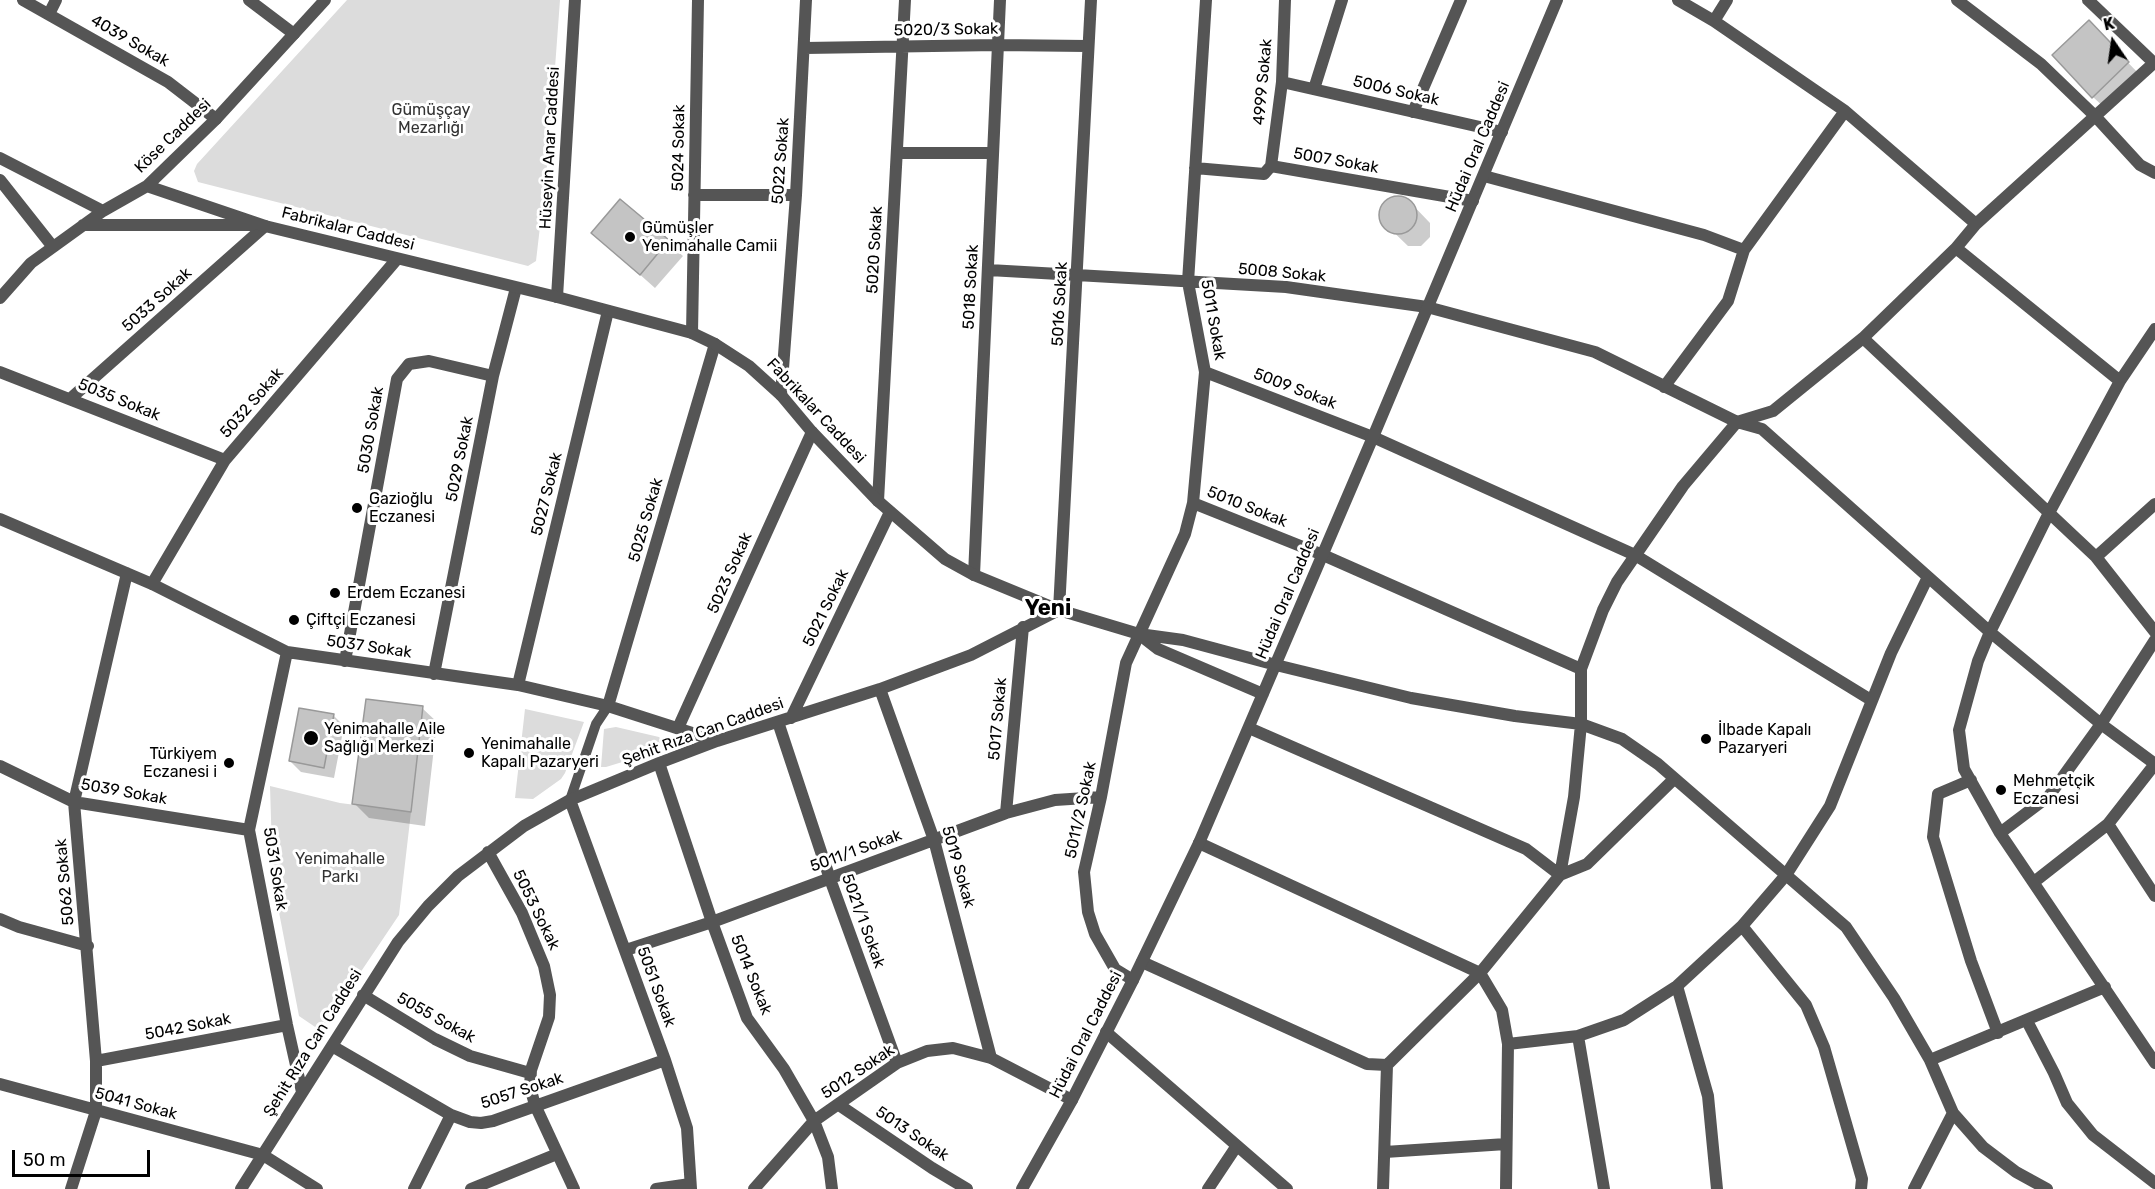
<!DOCTYPE html>
<meta charset="utf-8">
<style>
body{margin:0}
#map{position:relative;width:2155px;height:1189px;overflow:hidden;background:#fff;font-family:Rubik,sans-serif}
canvas{display:block}
.north{position:absolute;left:2083px;top:12px;width:60px;height:60px;-webkit-text-stroke:4px #fff;paint-order:stroke;rotate:347deg;font-size:16px;font-weight:700;line-height:24px;text-align:center;color:#000}
.north::after{content:'';display:block;margin:auto;width:21px;height:27px;background:#000;clip-path:polygon(50% 0,100% 100%,50% 72%,0 100%)}
.scale{position:absolute;left:12px;top:1150px;width:138px;height:27px;box-sizing:border-box;border:3px solid #000;border-top:0;padding-left:8px;font-size:18px;line-height:21px;white-space:nowrap;color:#000;-webkit-text-stroke:4px #fff;paint-order:stroke}
</style>
<div id="map">
<canvas width="2155" height="1189"></canvas>
<div class="north">K</div>
<div class="scale">50 m</div>
</div>
<script>
const c = document.querySelector('canvas').getContext('2d');
c.lineJoin = 'round';
function paint(path, color) { c.fillStyle = color; c.fill(path, 'evenodd'); }
const shape = rows => new Path2D(rows.map(r => 'M' + r).join(''));
function trace(path, color, width, dash) { c.strokeStyle = color; c.lineWidth = width; c.lineCap = dash ? 'butt' : 'round'; c.setLineDash(dash || []); c.stroke(path); }
function label(font, color, halo, rows, align = 'center') {
  c.font = font + ' Rubik,sans-serif'; c.lineWidth = 6; c.setLineDash([]); c.textBaseline = 'middle'; c.strokeStyle = halo; c.fillStyle = color; for (const [text, x, y, turn = 0] of rows) {
    c.save(); c.translate(x, y); c.rotate((+turn || 0) * Math.PI / 180); c.textAlign = isNaN(turn) ? turn : align; if (halo) c.strokeText(text, 0, 0); c.fillText(text, 0, 0); c.restore();
  }
}
paint(shape([
 [347,0,560,0,549,149,536,261,528,266,198,182,194,171,197,164],
 [525,709,584,722,565,773,561,779,533,799,515,798],
 [616,727,659,737,664,743,655,752,606,767,601,767,604,729],
 [270,786,340,803,411,812,399,915,321,1031,299,1016,278,907,272,851]
]), '#dcdcdc');
paint(shape([
 [2103,37,2143,78,2108,111,2093,97],
 [1395,197,1407,199,1430,223,1430,237,1421,246,1408,246,1382,221,1382,208],
 [620,201,683,256,655,288,593,233],
 [422,708,437,722,425,826,369,818,354,803],
 [333,715,344,726,334,778,301,772,290,761]
]), '#0003');
const building = shape([
 [2089,20,2129,62,2092,98,2052,55,2089,20],
 '1379 215a19 19 0 1 1 38 0a19 19 0 1 1-38 0Z',
 [620,199,669,240,640,275,591,233,620,199],
 [366,699,423,706,411,812,352,804,366,699],
 [299,708,334,714,324,768,289,761,299,708]
]);
paint(building, '#c4c4c4');
trace(building, '#999', 1.5);
trace(shape([
 [570,800,596,724,608,706]
]), '#555', 10);
trace(shape([
 [23,0,168,82,216,119],
 [249,0,294,34],
 [1678,0,1714,21,1845,111,1976,224],
 [1957,0,2041,64,2095,116,2140,165,2155,173],
 [2088,0,2154,63],
 [49,14,56,0],
 [1714,21,1727,0],
 [805,48,997,45,1087,46],
 [1282,82,1502,132],
 [1314,89,1342,0],
 [1413,112,1461,0],
 [897,153,993,153],
 [1271,166,1282,82,1285,0],
 [1195,168,1264,174,1271,166,1473,201],
 [1484,176,1704,235,1744,250],
 [694,195,796,195],
 [1956,248,2120,381],
 [989,270,1286,287,1427,307,1595,352,1737,422,1762,429,1990,632,2101,724,2155,764],
 [557,297,575,0],
 [2155,329,2120,381,2049,513,1990,632,1978,661,1959,730,1964,769,2000,833,2155,1063],
 [692,333,698,0],
 [1863,338,2096,557,2155,632],
 [0,372,225,460],
 [1205,372,1373,437,1635,555,1871,700],
 [1664,387,1728,301,1744,250,1845,111],
 [781,395,796,195,806,0],
 [70,399,265,226],
 [878,501,905,0],
 [1193,503,1323,555,1581,669],
 [0,519,152,584,287,652,518,685,608,706,717,741],
 [2096,557,2155,504],
 [974,575,1000,0],
 [152,584,225,460,397,259],
 [287,652,249,830,287,1025,302,1092],
 [345,661,397,379,409,364,429,361,493,376],
 [1276,665,1411,698,1515,716,1581,724,1622,739,1658,764,1846,927,1894,998,1930,1060,1953,1113,1983,1147,2016,1172,2047,1189],
 [434,674,493,376,516,288],
 [518,685,608,311],
 [880,689,934,840,991,1058],
 [608,706,715,344],
 [791,718,890,512],
 [778,722,830,879,897,1063],
 [678,728,812,432],
 [1249,728,1526,849,1560,875,1587,864,1674,779],
 [659,763,712,922,747,1018,784,1069,814,1121,828,1157,832,1189],
 [0,766,74,802,249,830],
 [1971,780,1938,794,1933,837,1971,961,1998,1033],
 [570,800,665,1060,687,1128,691,1189],
 [1006,813,1023,627],
 [2108,824,2155,896],
 [2000,833,2049,796,2101,724,2155,640],
 [1199,843,1480,973,1502,1010,1508,1044,1506,1189],
 [488,852,522,913,544,966,550,995,549,1017,531,1070,530,1087,535,1105,574,1189],
 [2034,882,2108,824,2155,764],
 [0,919,19,927,88,946],
 [1742,926,1806,1005,1824,1047,1862,1179,1861,1189],
 [626,950,712,922,1006,813,1055,800,1101,797],
 [1142,962,1367,1064,1387,1065,1383,1189],
 [1133,980,1115,969,1095,934,1088,912,1084,872,1101,797,1126,663,1185,534,1193,503,1205,372,1188,282,1206,0],
 [1677,986,1708,1096,1717,1189],
 [363,995,435,1039,470,1056,530,1073],
 [2027,1021,2054,1073,2067,1103,2093,1135,2155,1183],
 [1106,1032,1287,1189],
 [1578,1036,1604,1189],
 [1508,1044,1578,1036,1624,1020,1677,986,1742,926,1786,875,1830,806,1891,653,1927,579],
 [332,1046,451,1115,470,1122,481,1123,493,1121,665,1060],
 [1930,1060,2105,987],
 [96,1061,287,1025],
 [1387,1065,1480,973,1560,875,1574,797,1581,724,1581,669,1603,610,1617,582,1683,486,1737,422,1773,411,1863,338,1956,248,1976,224,2155,62],
 [0,1084,263,1155,317,1189],
 [839,1105,932,1168,967,1189],
 [1385,1152,1506,1144],
 [71,1189,96,1111,96,1061,74,802,127,573],
 [241,1189,398,942,428,906,458,876,524,826,570,800,659,763,717,741,880,689,971,655,1059,610,1091,0],
 [414,1189,451,1115],
 [471,1189,557,1154],
 [656,1189,690,1184],
 [754,1189,814,1121,897,1063,927,1051,953,1048,991,1058,1072,1100],
 [1208,1189,1236,1147],
 [1914,1189,1953,1113]
]), '#555', 12);
trace(shape([
 [0,158,103,211],
 [0,180,53,247],
 [147,186,265,226,557,297,692,333,715,344,749,366,781,395,812,432,878,501,945,559,974,575,1059,610,1139,634,1183,640,1276,665],
 [83,225,252,225],
 [0,298,31,263,103,211,147,186,216,119,325,0],
 [1140,635,1158,649,1263,694],
 [1022,1189,1072,1100,1133,980,1199,843,1373,437,1557,0]
]), '#555', 12);
for (const [x, y, r, color] of [
 [630,237,6,"#000"],
 [357,508,6,"#000"],
 [335,593,6,"#000"],
 [294,620,6,"#000"],
 [311,738,8,"#000"],
 [1706,739,6,"#000"],
 [469,753,6,"#000"],
 [229,763,6,"#000"],
 [2001,790,6,"#000"]
]) { const dot = new Path2D(); dot.arc(x, y, r, 0, 2 * Math.PI); c.fillStyle = color; c.fill(dot); trace(dot, '#fff', 2); }
label('16px', '#000', '#fff', [
 ["5020/3 Sokak",946,30,-1],
 ["4039 Sokak",130,41,30],
 ["4999 Sokak",1263,82,-85],
 ["5006 Sokak",1396,91,13],
 ["Köse Caddesi",173,136,-44],
 ["Hüdai Oral Caddesi",1478,147,-67],
 ["Hüseyin Anar Caddesi",550,148,-87],
 ["5024 Sokak",679,148,-89],
 ["5022 Sokak",781,161,-86],
 ["5007 Sokak",1336,161,10],
 ["Fabrikalar Caddesi",348,229,14],
 ["5020 Sokak",875,250,-87],
 ["5008 Sokak",1282,273,5],
 ["5018 Sokak",971,287,-87],
 ["5033 Sokak",157,300,-42],
 ["5016 Sokak",1060,304,-87],
 ["5011 Sokak",1213,320,80],
 ["5009 Sokak",1295,389,21],
 ["5035 Sokak",119,400,22],
 ["5032 Sokak",252,403,-49],
 ["Fabrikalar Caddesi",816,411,47],
 ["5030 Sokak",371,430,-80],
 ["5029 Sokak",460,459,-79],
 ["5027 Sokak",547,494,-76],
 ["5010 Sokak",1247,507,22],
 ["5025 Sokak",646,520,-74],
 ["5023 Sokak",730,573,-66],
 ["Hüdai Oral Caddesi",1288,594,-67],
 ["5021 Sokak",826,608,-64],
 ["5037 Sokak",369,647,8],
 ["5017 Sokak",998,719,-85],
 ["Şehit Rıza Can Caddesi",703,732,-20],
 ["5039 Sokak",124,792,10],
 ["5011/2 Sokak",1081,810,-78],
 ["5011/1 Sokak",856,851,-20],
 ["5019 Sokak",958,867,74],
 ["5031 Sokak",275,869,81],
 ["5062 Sokak",65,882,-95],
 ["5053 Sokak",536,910,64],
 ["5021/1 Sokak",863,921,70],
 ["5014 Sokak",751,975,68],
 ["5051 Sokak",656,987,70],
 ["5055 Sokak",436,1018,29],
 ["5042 Sokak",188,1027,-11],
 ["Hüdai Oral Caddesi",1086,1035,-63],
 ["Şehit Rıza Can Caddesi",313,1043,-58],
 ["5012 Sokak",858,1072,-34],
 ["5057 Sokak",522,1091,-18],
 ["5041 Sokak",136,1104,15],
 ["5013 Sokak",912,1134,34]
]);
label('16px', '#333', '#fff', [
 ["Gümüşçay",431,110],
 ["Mezarlığı",431,128],
 ["Yenimahalle",340,859],
 ["Parkı",340,877]
]);
label('16px', '#000', '#fff', [
 ["Gümüşler",642,228],
 ["Yenimahalle Camii",642,246],
 ["Gazioğlu",369,499],
 ["Eczanesi",369,517],
 ["Erdem Eczanesi",347,593],
 ["Çiftçi Eczanesi",306,620],
 ["Yenimahalle Aile",324,729],
 ["Sağlığı Merkezi",324,747],
 ["İlbade Kapalı",1718,730],
 ["Pazaryeri",1718,748],
 ["Yenimahalle",481,744],
 ["Kapalı Pazaryeri",481,762],
 ["Türkiyem",217,754,"right"],
 ["Eczanesi i",217,772,"right"],
 ["Mehmetçik",2013,781],
 ["Eczanesi",2013,799]
], 'left');
label('bold 22px', '#000', '#fff', [
 ["Yeni",1048,609]
]);
</script>
